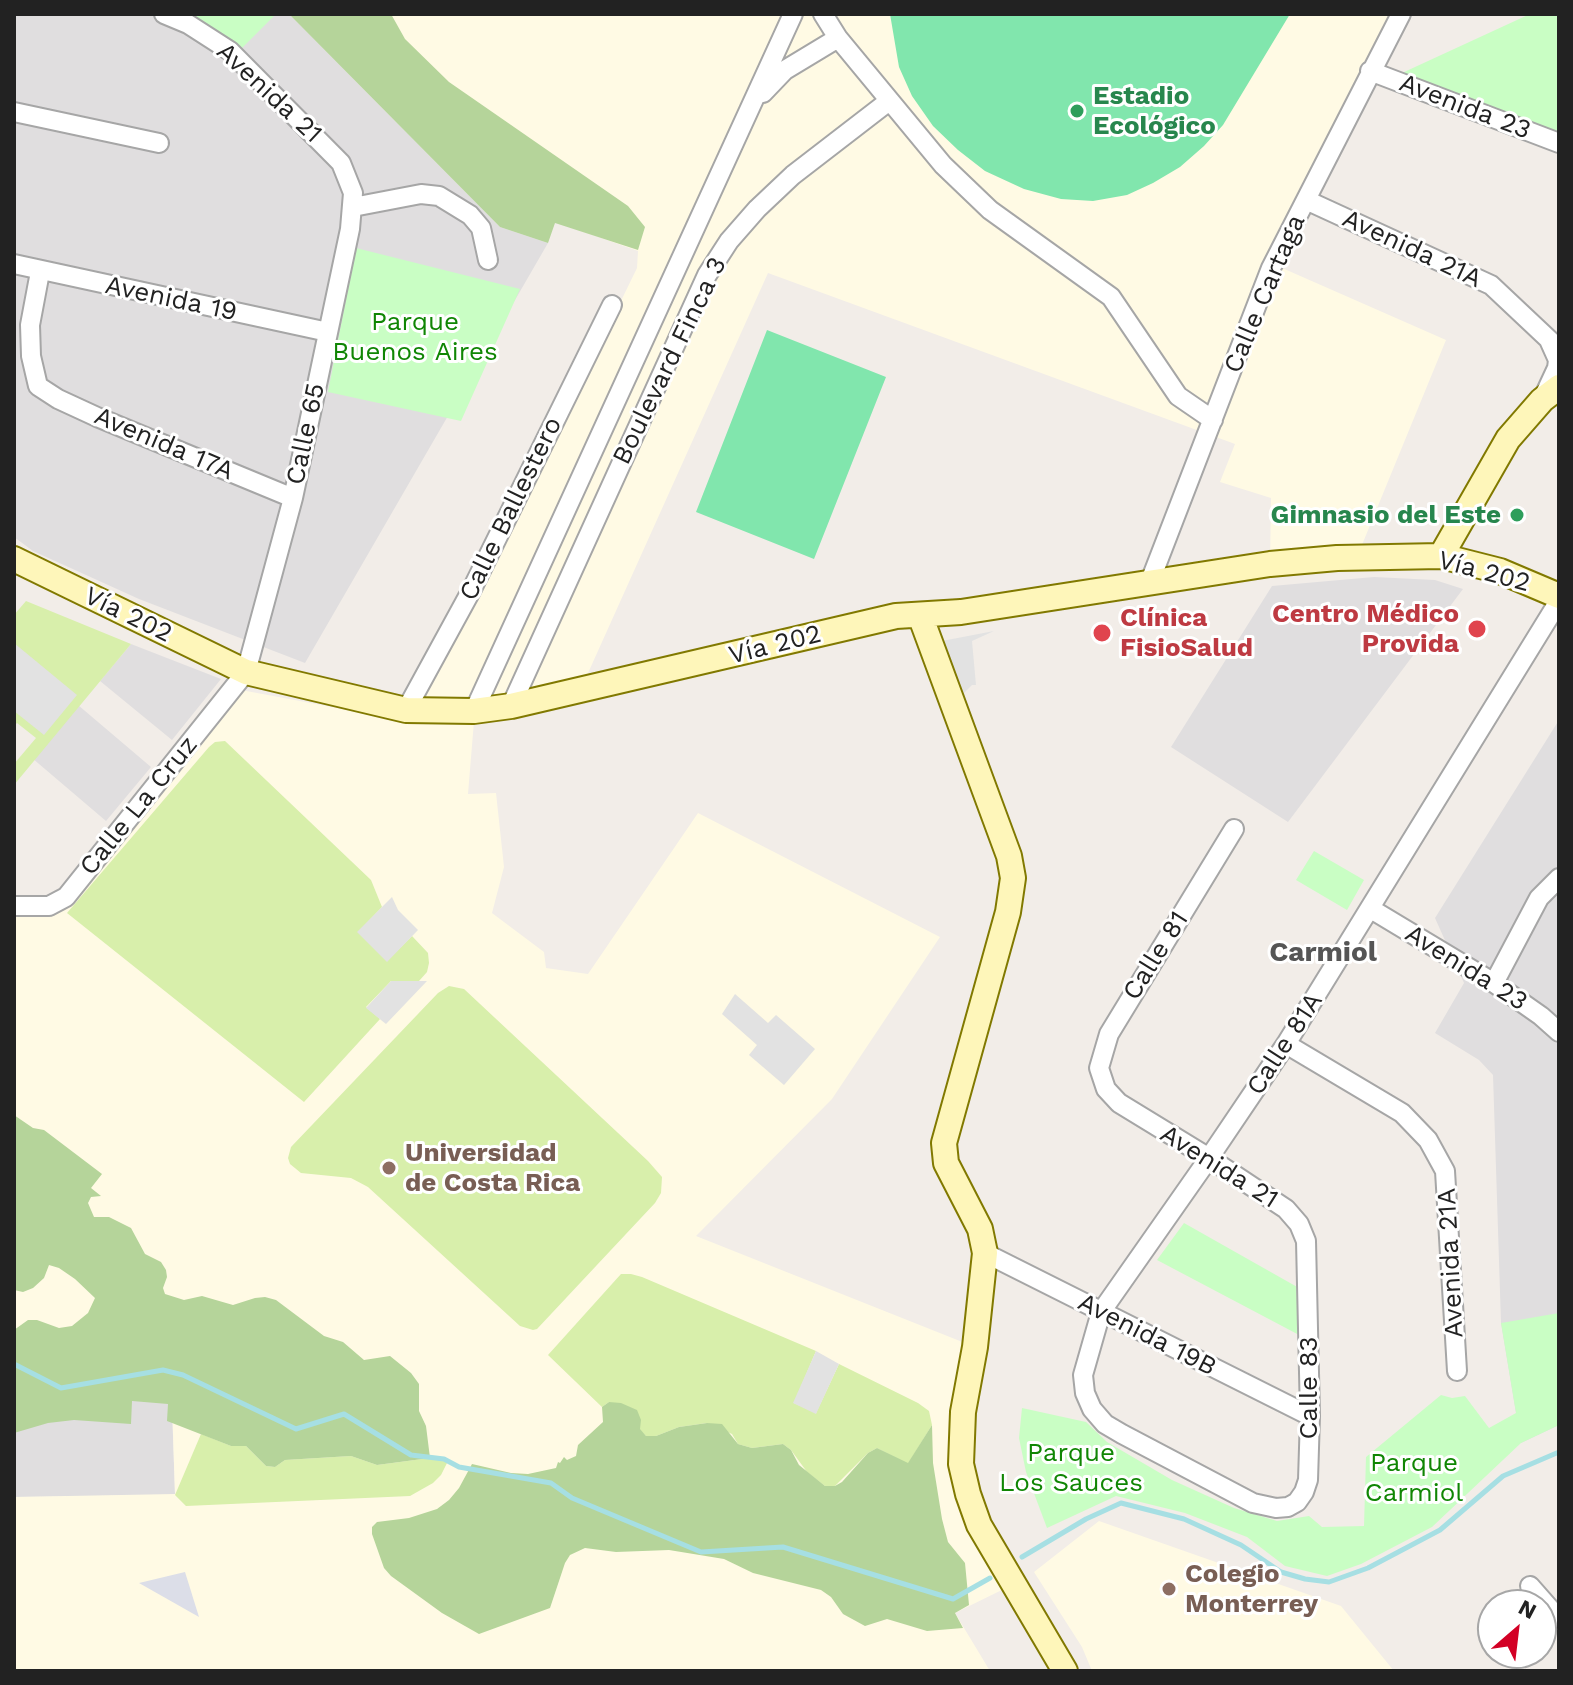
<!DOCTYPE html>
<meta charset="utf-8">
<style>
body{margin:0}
#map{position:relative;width:1573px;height:1685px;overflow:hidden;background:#f2ede8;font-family:"Work Sans",sans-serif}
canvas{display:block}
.frame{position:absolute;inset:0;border:16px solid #222;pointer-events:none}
.north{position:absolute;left:1477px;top:1589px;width:80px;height:80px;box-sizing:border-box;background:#fff;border:2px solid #a7a7a7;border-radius:50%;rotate:28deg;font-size:22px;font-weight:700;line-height:32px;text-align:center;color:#222}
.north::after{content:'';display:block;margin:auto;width:28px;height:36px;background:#d30025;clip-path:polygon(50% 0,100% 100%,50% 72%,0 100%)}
</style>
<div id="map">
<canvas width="1573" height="1685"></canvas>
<div class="frame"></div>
<div class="north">N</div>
</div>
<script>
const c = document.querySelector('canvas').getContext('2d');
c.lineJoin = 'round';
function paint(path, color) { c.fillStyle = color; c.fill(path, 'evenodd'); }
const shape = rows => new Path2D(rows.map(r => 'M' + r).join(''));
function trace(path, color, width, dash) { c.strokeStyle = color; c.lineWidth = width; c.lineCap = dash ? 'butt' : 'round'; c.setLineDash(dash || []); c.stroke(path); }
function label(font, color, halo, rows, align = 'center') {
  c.font = font + ' "Work Sans",sans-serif'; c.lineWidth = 6; c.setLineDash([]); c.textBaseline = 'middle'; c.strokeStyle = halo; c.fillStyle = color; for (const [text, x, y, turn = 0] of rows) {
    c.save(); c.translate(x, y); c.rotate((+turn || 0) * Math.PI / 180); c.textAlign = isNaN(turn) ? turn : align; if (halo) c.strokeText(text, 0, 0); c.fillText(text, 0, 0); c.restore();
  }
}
paint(shape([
 [14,14,289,14,500,227,548,243,305,663,139,599,33,551,14,537],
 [1374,577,1435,580,1463,589,1288,822,1171,747,1272,586],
 [131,644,221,679,172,740,100,681],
 [78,705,151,767,106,821,32,758],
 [1559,720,1559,1425,1521,1443,1501,1323,1493,1075,1479,1060,1435,1033,1464,983,1435,918],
 [171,1379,175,1495,14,1497,14,1382]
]), '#e0dedf');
paint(shape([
 [308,14,1401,14,1273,264,1446,340,1357,557,1270,564,1271,498,1220,482,1235,444,768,273,584,682,472,702,417,701,618,307,637,268,638,251,565,225],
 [241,690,407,721,474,721,468,794,496,793,504,867,492,913,544,952,546,968,588,974,698,813,940,937,832,1099,696,1236,975,1347,961,1464,1010,1586,955,1613,990,1671,14,1671,14,1497,175,1494,171,1372,14,1364,14,912,52,911],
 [1099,1521,1341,1606,1394,1671,1092,1671,1082,1647,1034,1572]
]), '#fffae4');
paint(shape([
 [26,601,131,644,14,785,14,764,36,738,17,723,14,726,14,615],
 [225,741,371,880,382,907,358,932,387,961,412,936,428,953,429,963,427,972,419,981,391,981,366,1007,380,1019,304,1102,67,913,209,747,215,742],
 [449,986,464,989,648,1161,662,1177,661,1193,655,1203,537,1329,533,1330,520,1326,368,1187,351,1178,301,1173,290,1164,288,1158,291,1147,438,993],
 [621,1274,631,1274,642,1277,816,1351,794,1403,816,1413,839,1364,918,1403,929,1411,932,1425,908,1464,877,1448,868,1453,835,1486,825,1486,807,1472,791,1450,783,1444,752,1448,738,1444,732,1434,707,1423,679,1427,656,1436,646,1436,609,1402,602,1407,548,1355],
 [201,1434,231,1446,246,1446,266,1466,275,1467,285,1460,351,1456,377,1465,430,1458,448,1461,441,1475,433,1483,410,1496,186,1506,175,1495]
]), '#d8efab');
paint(shape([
 [289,14,391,14,405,39,449,82,628,206,645,227,638,250,555,223,548,243,500,227],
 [14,1115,33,1128,44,1130,102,1174,91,1188,101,1196,91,1197,88,1203,94,1217,109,1217,131,1228,145,1254,161,1262,166,1270,167,1277,163,1288,165,1294,184,1300,202,1296,233,1305,255,1298,265,1297,276,1300,324,1336,343,1342,364,1360,390,1356,411,1373,419,1384,419,1411,426,1426,430,1458,377,1465,351,1456,285,1460,275,1467,266,1466,246,1446,231,1446,167,1421,168,1404,132,1401,131,1424,74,1420,48,1423,14,1433,14,1330,28,1320,37,1320,59,1328,72,1326,88,1313,95,1298,75,1279,59,1268,49,1265,44,1278,33,1288,23,1292,14,1290],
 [609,1402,621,1403,637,1410,641,1420,640,1429,646,1436,656,1436,679,1427,707,1423,722,1424,738,1444,752,1448,783,1444,791,1450,799,1465,825,1486,835,1486,842,1482,868,1453,877,1448,908,1463,932,1425,933,1463,942,1519,948,1542,965,1563,969,1605,955,1613,963,1628,927,1631,887,1619,865,1626,843,1614,831,1597,821,1590,753,1573,724,1559,669,1550,616,1552,585,1548,570,1555,565,1563,550,1608,479,1634,442,1613,391,1576,384,1568,372,1534,372,1527,377,1522,409,1518,437,1509,449,1500,459,1488,472,1464,511,1473,528,1474,556,1468,558,1462,560,1463,564,1457,567,1460,576,1456,578,1445,603,1422,602,1407]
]), '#b5d49a');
paint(shape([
 [190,14,276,14,241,49,206,23],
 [1530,14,1559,14,1559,133,1402,73],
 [356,248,520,289,461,421,328,392],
 [1314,851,1364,880,1347,910,1296,880],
 [1184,1223,1299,1288,1301,1336,1157,1260],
 [1559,1313,1559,1425,1521,1443,1432,1527,1361,1564,1327,1576,1285,1566,1247,1537,1185,1513,1116,1496,1047,1528,1026,1472,1019,1438,1022,1408,1086,1422,1107,1442,1172,1480,1234,1508,1277,1521,1309,1516,1322,1527,1364,1526,1366,1457,1441,1395,1452,1398,1465,1396,1489,1428,1516,1413,1501,1323]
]), '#c9fec4');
paint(shape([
 [890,14,1290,14,1223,125,1204,146,1180,167,1153,183,1127,195,1093,201,1061,199,1024,189,985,171,958,150,933,126,912,96,899,67],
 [767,330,886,377,814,559,696,512]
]), '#81e6ad');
paint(shape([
 [994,631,972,641,976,685,972,685,964,693,976,729,969,719,942,641],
 [14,643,77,695,44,735,14,711],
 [392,897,398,910,418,930,387,962,357,932],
 [391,981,427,981,386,1024,366,1008],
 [735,994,768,1023,776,1015,815,1049,784,1085,749,1055,757,1045,722,1014],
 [816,1351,839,1364,816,1414,793,1403]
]), '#e2e2e2');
paint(shape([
 [185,1572,199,1617,139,1583]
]), '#dcdee8');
trace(shape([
 [14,1364,61,1388,163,1370,183,1375,296,1429,344,1414,411,1455,444,1459,459,1467,551,1483,572,1498,701,1552,783,1547,953,1599,990,1578],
 [1022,1557,1086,1519,1121,1503,1184,1519,1241,1545,1281,1572,1305,1579,1329,1582,1368,1568,1440,1530,1503,1476,1559,1452]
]), '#a6dfe3', 5);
const street = shape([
 [823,14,838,38,943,165,990,210,1111,297,1178,396,1213,420],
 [1370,71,1559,143],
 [763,93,785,70,838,38],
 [14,112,159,143],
 [1306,200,1491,285,1559,349],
 [353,207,421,194,439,196,470,215,481,228,488,260],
 [14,264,328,332],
 [40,272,30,325,31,356,38,386,58,399,97,417,293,498],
 [1543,398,1557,368,1558,360,1549,340],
 [1149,584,1271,268,1401,14],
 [511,706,707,275,729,241,757,209,793,175,889,101],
 [406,710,471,591,612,305],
 [474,711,793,14],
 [1234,829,1109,1034,1099,1068,1106,1089,1119,1103,1209,1158,1286,1209,1299,1224,1306,1241,1310,1416,1308,1480,1304,1492,1297,1502,1288,1507,1276,1508,1253,1503,1122,1434,1105,1424,1092,1409,1085,1393,1083,1375,1101,1312,1209,1158,1286,1044,1559,601],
 [14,906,49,906,66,897,246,672,293,498,350,229,353,193,341,163,230,51,188,24,164,14],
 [1371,909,1494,983,1541,1016,1559,1032],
 [1494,983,1539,898,1559,878],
 [1286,1044,1402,1113,1428,1140,1445,1171,1457,1371],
 [985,1253,1310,1416],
 [1530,1586,1559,1619]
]);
const secondary = shape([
 [1441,556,1508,439,1542,400,1559,387],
 [14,559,246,672,406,710,474,711,511,706,896,616,961,612,1270,564,1337,558,1441,556,1500,571,1559,596],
 [920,615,1009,856,1013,878,1008,912,944,1143,946,1163,980,1229,985,1253,975,1347,963,1412,961,1464,968,1494,979,1525,1065,1671]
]);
trace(street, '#a6a6a6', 22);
trace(secondary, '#817900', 28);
trace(street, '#fff', 18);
trace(secondary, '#fef6ba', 24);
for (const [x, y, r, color] of [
 [1077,111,8,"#2e9e5b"],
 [1517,515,8,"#2e9e5b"],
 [1477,629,10,"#e0444e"],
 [1102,633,10,"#e0444e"],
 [389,1168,8,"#8d6e63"],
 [1169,1589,8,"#8d6e63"]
]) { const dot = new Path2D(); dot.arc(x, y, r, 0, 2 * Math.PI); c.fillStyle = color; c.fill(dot); trace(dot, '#fff', 3); }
label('26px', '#222', '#fff', [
 ["Avenida 21",269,93,43],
 ["Avenida 23",1465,107,21],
 ["Avenida 21A",1412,249,25],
 ["Calle Cartaga",1265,294,-67],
 ["Avenida 19",171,299,12],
 ["Boulevard Finca 3",670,361,-64],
 ["Calle 65",306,434,-78],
 ["Avenida 17A",164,444,23],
 ["Calle Ballestero",511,509,-64],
 ["Vía 202",1484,572,15],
 ["Vía 202",128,615,26],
 ["Vía 202",775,645,-14],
 ["Calle La Cruz",139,806,-51],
 ["Calle 81",1156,956,-58],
 ["Avenida 23",1466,968,32],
 ["Calle 81A",1285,1044,-57],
 ["Avenida 21",1219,1167,32],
 ["Avenida 21A",1451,1263,-93],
 ["Avenida 19B",1147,1335,27],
 ["Calle 83",1309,1388,-90]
]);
label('bold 26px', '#27864d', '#fff', [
 ["Estadio",1093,96],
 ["Ecológico",1093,126],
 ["Gimnasio del Este",1501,515,"right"]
], 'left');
label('26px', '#108604', '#fff', [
 ["Parque",415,322],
 ["Buenos Aires",415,352],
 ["Parque",1071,1453],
 ["Los Sauces",1071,1483],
 ["Parque",1414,1463],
 ["Carmiol",1414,1493]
]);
label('bold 26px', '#be3a42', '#fff', [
 ["Centro Médico",1459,614],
 ["Provida",1459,644],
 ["Clínica",1120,618,"left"],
 ["FisioSalud",1120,648,"left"]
], 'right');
label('bold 26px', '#785e54', '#fff', [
 ["Universidad",405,1153],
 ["de Costa Rica",405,1183],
 ["Colegio",1185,1574],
 ["Monterrey",1185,1604]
], 'left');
label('bold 28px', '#555', '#fff', [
 ["Carmiol",1323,953]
]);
</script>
